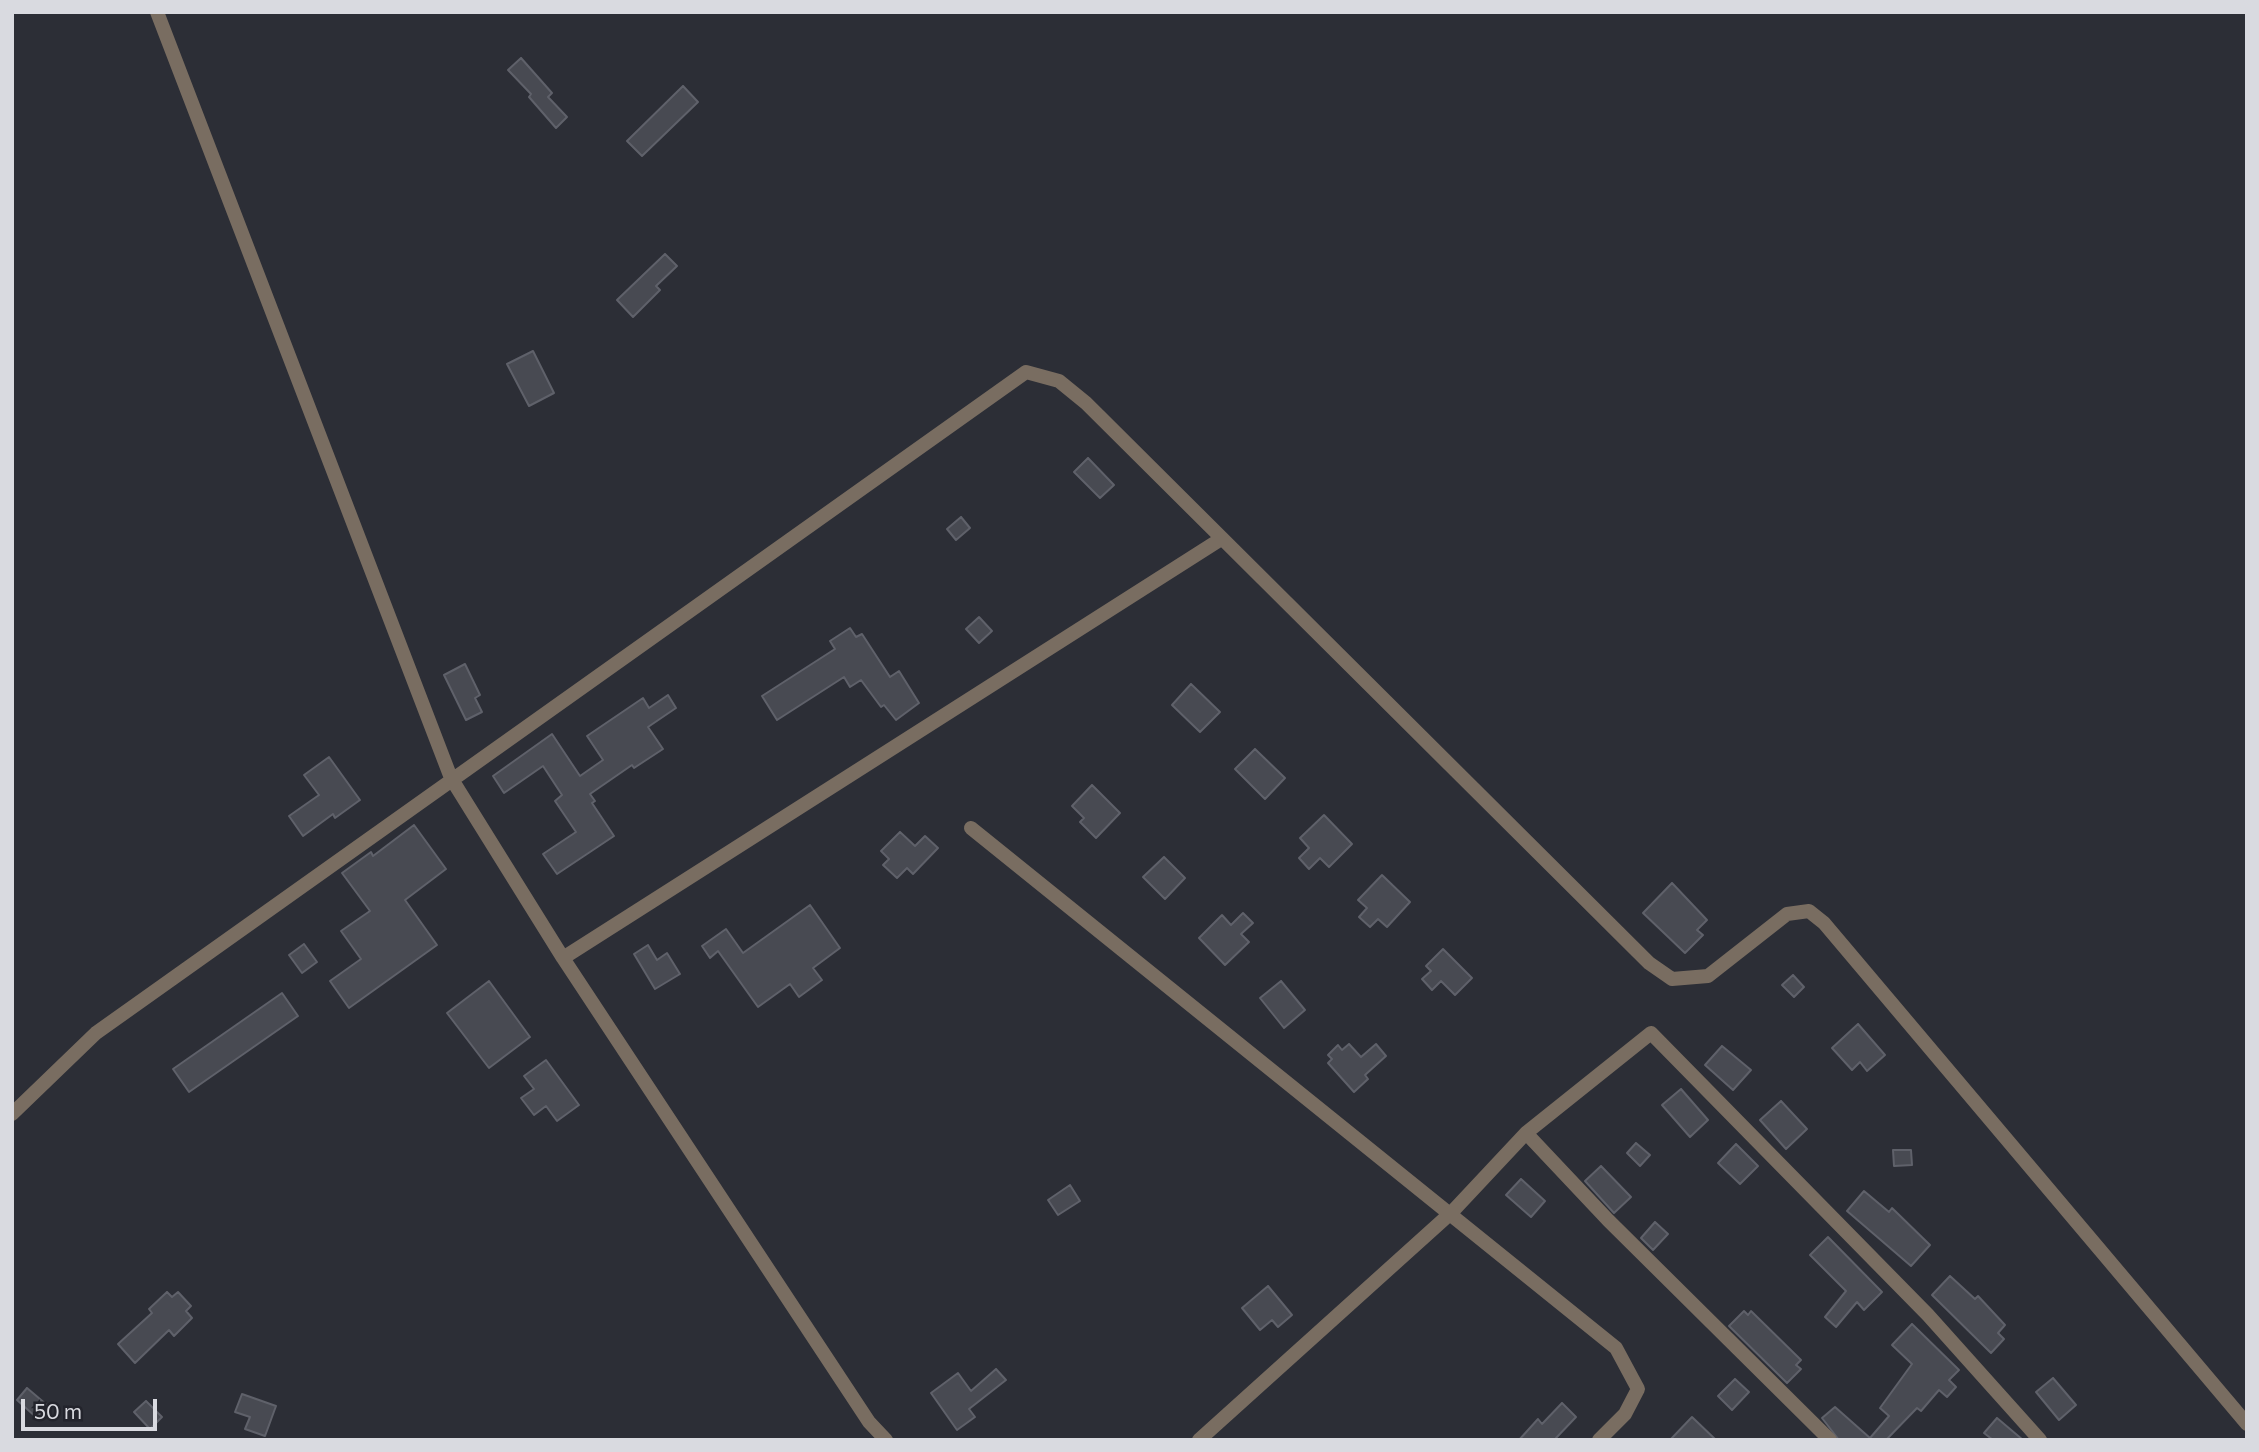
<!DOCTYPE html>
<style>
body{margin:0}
#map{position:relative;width:2259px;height:1452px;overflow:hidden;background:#2c2e36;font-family:Commissioner,sans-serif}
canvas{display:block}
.frame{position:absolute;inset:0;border:14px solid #d9dae0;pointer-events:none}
.scale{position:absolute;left:21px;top:1399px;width:136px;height:32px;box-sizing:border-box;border:4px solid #d9dae0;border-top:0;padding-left:9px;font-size:21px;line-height:24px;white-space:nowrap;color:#d9dae0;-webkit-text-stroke:5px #23242c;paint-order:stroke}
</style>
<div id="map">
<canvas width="2259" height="1452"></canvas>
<div class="frame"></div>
<div class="scale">50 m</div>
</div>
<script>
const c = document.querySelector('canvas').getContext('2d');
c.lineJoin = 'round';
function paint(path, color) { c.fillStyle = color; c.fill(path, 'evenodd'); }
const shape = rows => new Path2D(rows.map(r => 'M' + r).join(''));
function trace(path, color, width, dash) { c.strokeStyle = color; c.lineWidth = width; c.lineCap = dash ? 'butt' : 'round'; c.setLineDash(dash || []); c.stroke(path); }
const building = shape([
 [521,58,552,93,548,97,567,117,556,128,529,97,531,94,508,70,521,58],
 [683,86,698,102,642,156,627,141,683,86],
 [665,254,677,266,656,286,660,290,633,317,617,300,665,254],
 [533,351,554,393,529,406,507,364,533,351],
 [1088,458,1114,485,1100,498,1074,472,1088,458],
 [961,517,970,528,956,540,947,529,961,517],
 [979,617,992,631,979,643,966,629,979,617],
 [850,628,856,637,862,634,890,677,899,671,919,703,896,720,884,705,881,707,861,680,850,687,844,677,777,720,762,696,835,649,830,641,850,628],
 [465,664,480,695,475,698,482,712,466,720,444,675,465,664],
 [1191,684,1220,712,1200,732,1172,705,1191,684],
 [668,695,676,708,648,727,663,749,634,768,632,765,590,794,595,801,592,803,614,836,557,874,543,854,576,832,555,801,562,795,543,766,504,793,493,776,552,734,580,776,603,760,587,736,643,698,649,708,668,695],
 [1255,749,1285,778,1265,799,1235,769,1255,749],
 [329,757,360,800,335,818,333,814,303,836,289,816,319,795,304,775,329,757],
 [1092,785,1120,813,1096,838,1080,822,1084,818,1072,806,1092,785],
 [1324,815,1352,844,1329,867,1320,858,1309,869,1299,858,1309,848,1300,838,1324,815],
 [414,825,446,869,405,900,437,945,349,1008,330,981,361,959,341,931,370,911,342,873,371,852,373,856,414,825],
 [900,832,915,846,925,836,938,848,913,874,907,868,897,878,883,865,889,859,881,851,900,832],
 [1164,857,1185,878,1165,899,1143,877,1164,857],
 [1382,875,1410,902,1387,927,1378,919,1370,927,1359,917,1367,908,1358,900,1382,875],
 [1672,883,1707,920,1697,930,1703,935,1685,953,1643,913,1672,883],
 [810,905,840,948,813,968,822,980,799,997,790,984,758,1007,718,951,710,958,702,946,726,929,743,953,810,905],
 [1243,913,1253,923,1241,934,1249,942,1225,965,1199,938,1222,915,1231,925,1243,913],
 [304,944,317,962,302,973,289,955,304,944],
 [648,945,657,960,667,953,680,974,655,989,634,954,648,945],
 [1443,949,1472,978,1455,995,1441,981,1432,990,1422,979,1431,971,1426,966,1443,949],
 [1793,975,1804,987,1794,997,1782,985,1793,975],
 [489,981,530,1037,489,1068,447,1013,489,981],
 [1281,981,1305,1010,1284,1028,1260,998,1281,981],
 [282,993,298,1016,189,1092,173,1069,282,993],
 [1858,1024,1885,1055,1867,1071,1860,1062,1852,1070,1832,1048,1858,1024],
 [1349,1044,1361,1057,1376,1044,1386,1056,1365,1075,1368,1079,1354,1092,1328,1063,1332,1059,1328,1055,1338,1045,1342,1050,1349,1044],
 [1722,1046,1751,1070,1733,1090,1705,1065,1722,1046],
 [546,1060,579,1105,557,1121,546,1106,534,1115,521,1098,534,1089,524,1076,546,1060],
 [1681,1089,1708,1120,1690,1137,1662,1105,1681,1089],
 [1781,1101,1807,1129,1786,1149,1760,1120,1781,1101],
 [1636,1143,1650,1155,1640,1166,1627,1153,1636,1143],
 [1736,1144,1758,1166,1740,1184,1718,1163,1736,1144],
 [1893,1150,1911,1150,1912,1165,1894,1166,1893,1150],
 [1601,1166,1631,1197,1614,1213,1585,1181,1601,1166],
 [1521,1179,1545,1201,1531,1217,1506,1195,1521,1179],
 [1070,1185,1080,1201,1058,1215,1048,1200,1070,1185],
 [1864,1191,1889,1212,1892,1208,1930,1245,1911,1266,1847,1211,1864,1191],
 [1655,1222,1668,1234,1653,1250,1641,1238,1655,1222],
 [1828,1237,1882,1292,1864,1310,1857,1302,1836,1327,1825,1317,1846,1291,1810,1255,1828,1237],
 [1950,1276,1975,1299,1978,1296,2005,1325,1998,1333,2004,1339,1991,1353,1932,1295,1950,1276],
 [1268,1286,1292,1315,1278,1327,1272,1320,1260,1330,1242,1308,1268,1286],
 [167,1292,172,1297,178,1292,191,1306,186,1311,192,1318,174,1336,169,1330,135,1363,118,1344,152,1313,149,1309,167,1292],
 [1744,1311,1748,1315,1751,1311,1801,1360,1796,1365,1801,1369,1787,1383,1729,1326,1744,1311],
 [1912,1324,1959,1370,1949,1380,1956,1387,1947,1397,1939,1390,1921,1411,1917,1408,1886,1440,1839,1440,1822,1418,1835,1407,1870,1438,1889,1416,1880,1408,1912,1364,1892,1345,1912,1324],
 [996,1369,1006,1380,969,1409,975,1417,957,1430,931,1393,958,1373,971,1391,996,1369],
 [2053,1378,2076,1405,2059,1420,2036,1392,2053,1378],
 [1735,1379,1749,1392,1732,1410,1718,1396,1735,1379],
 [27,1388,47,1405,37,1418,17,1400,27,1388],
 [242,1394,276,1406,265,1436,245,1429,250,1417,235,1412,242,1394],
 [146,1401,162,1417,150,1429,134,1412,146,1401],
 [1562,1403,1576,1417,1556,1438,1558,1440,1519,1440,1538,1419,1542,1424,1562,1403],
 [1692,1417,1716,1440,1670,1440,1692,1417],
 [1997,1418,2023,1440,1993,1440,1984,1433,1997,1418]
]);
paint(building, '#484a52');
trace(building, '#5f616a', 2);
trace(shape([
 [157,12,451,778,563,958,869,1422,886,1440],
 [971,828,1616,1348,1638,1389,1625,1414,1599,1440],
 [563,958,1221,539],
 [12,1114,96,1033,1026,372,1059,381,1086,403,1649,963,1672,979,1708,976,1787,914,1809,911,1824,923,2247,1424],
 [1526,1133,1651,1033,1928,1315,2040,1440],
 [1199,1440,1452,1212,1526,1133,1608,1220,1830,1440]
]), '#796d61', 14);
</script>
